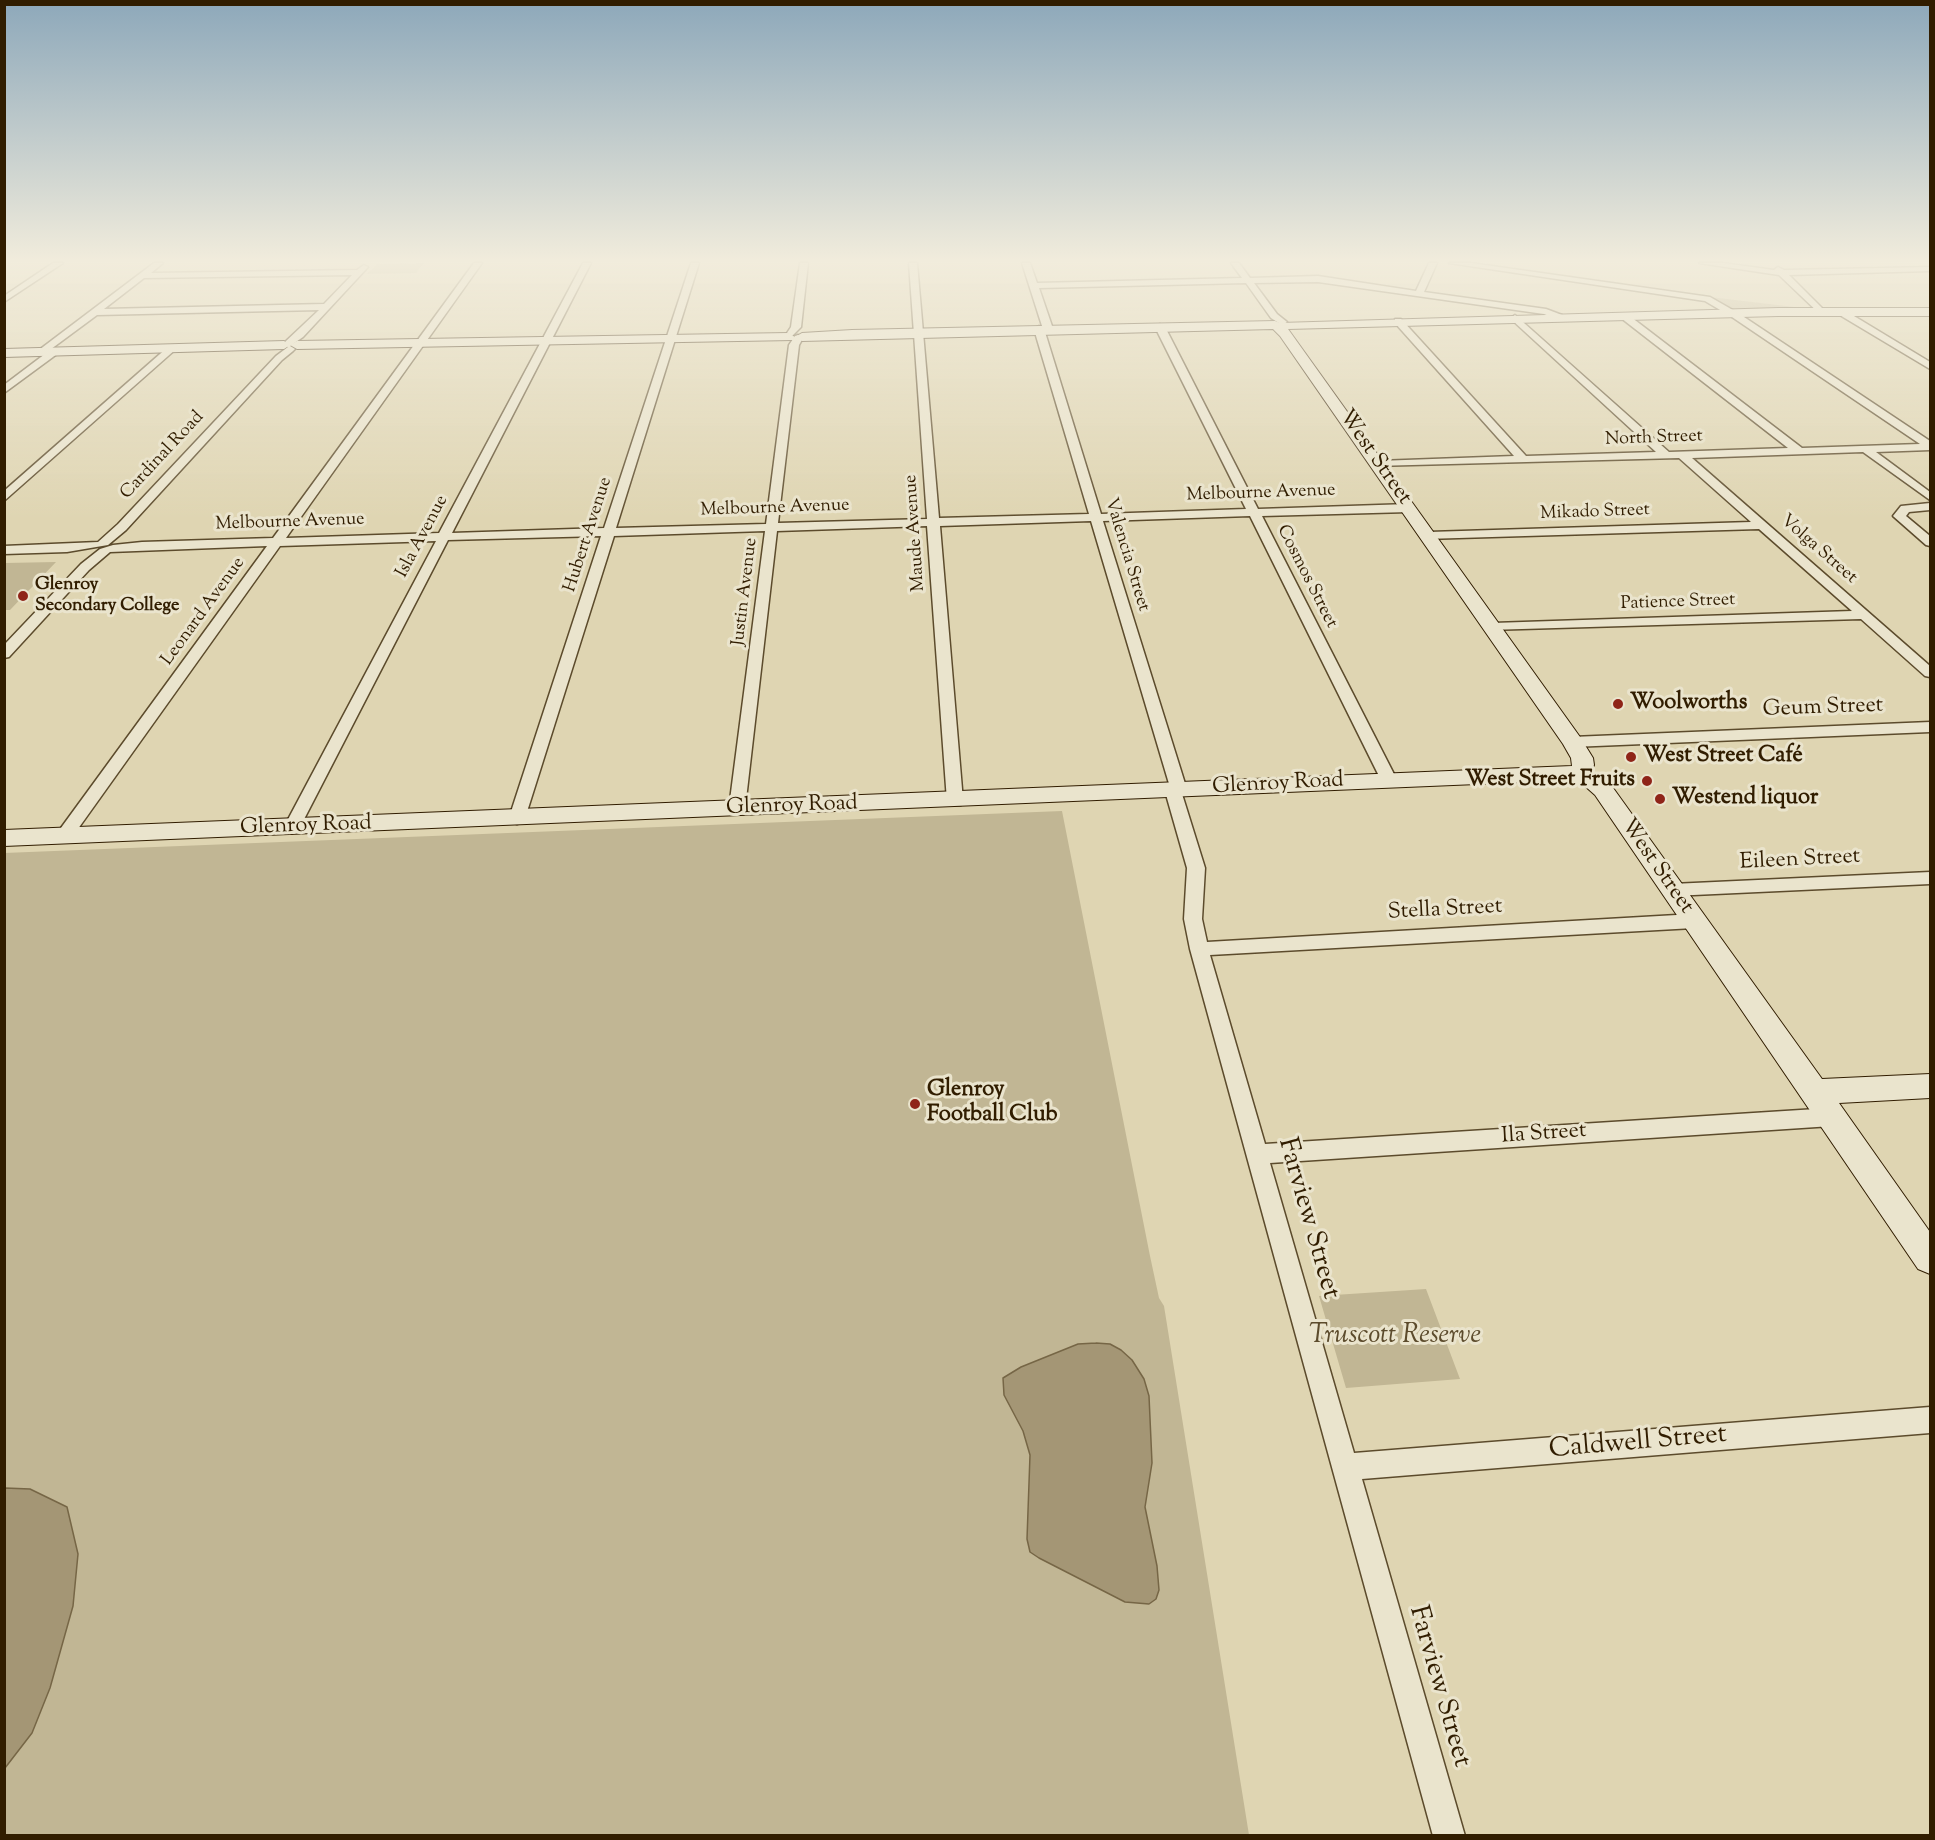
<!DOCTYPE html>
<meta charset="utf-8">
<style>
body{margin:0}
#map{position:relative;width:1935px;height:1840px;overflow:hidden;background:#dfd5b2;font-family:"Sorts Mill Goudy",serif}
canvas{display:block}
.frame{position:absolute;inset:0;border:6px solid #311d00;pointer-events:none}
</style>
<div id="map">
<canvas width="1935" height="1840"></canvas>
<div class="frame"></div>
</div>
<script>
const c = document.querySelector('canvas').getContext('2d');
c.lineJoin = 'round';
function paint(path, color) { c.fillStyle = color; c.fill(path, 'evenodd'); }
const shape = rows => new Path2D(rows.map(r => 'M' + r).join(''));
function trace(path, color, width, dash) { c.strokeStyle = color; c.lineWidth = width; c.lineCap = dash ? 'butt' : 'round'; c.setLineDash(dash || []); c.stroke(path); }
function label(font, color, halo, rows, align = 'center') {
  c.font = font + ' "Sorts Mill Goudy",serif'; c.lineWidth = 6; c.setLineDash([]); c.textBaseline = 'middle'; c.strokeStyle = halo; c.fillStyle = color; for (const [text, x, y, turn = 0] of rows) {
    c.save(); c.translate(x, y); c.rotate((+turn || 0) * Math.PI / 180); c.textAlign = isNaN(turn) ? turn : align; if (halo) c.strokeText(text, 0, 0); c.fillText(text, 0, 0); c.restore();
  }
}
paint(shape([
 [424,263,416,273,367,274,377,264],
 [1702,296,1811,309,1733,310],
 [56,562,10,610,5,610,5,563],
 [1062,811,1150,1256,1159,1298,1164,1306,1249,1835,5,1835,4,853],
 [1426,1289,1460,1379,1346,1388,1319,1296]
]), '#c1b694');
const water = shape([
 [1096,1343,1110,1344,1121,1350,1132,1360,1144,1379,1149,1396,1152,1463,1145,1507,1157,1566,1159,1590,1156,1599,1149,1604,1125,1602,1039,1558,1030,1552,1027,1539,1030,1455,1023,1431,1004,1395,1003,1378,1021,1367,1078,1344,1096,1343],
 [5,1488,30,1489,67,1507,78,1554,73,1606,50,1688,32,1733,5,1768,5,1488]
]);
paint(water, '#a49675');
trace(water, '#766646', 1.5);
const street = shape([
 [53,263,63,263,4,302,4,296,53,263],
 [154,263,163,263,151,273,357,270,364,265,368,267,303,337,290,346,295,349,293,351,282,360,126,530,108,545,67,552,4,554,4,546,98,542,118,524,276,356,288,347,283,344,285,342,319,310,97,315,47,352,54,349,57,350,57,354,4,393,4,385,45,354,39,354,39,350,154,263],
 [352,275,324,304,104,309,144,278,352,275],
 [474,263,482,263,286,538,439,533,583,263,591,263,452,533,604,528,691,263,699,263,616,528,766,524,789,345,795,336,798,335,803,338,799,345,778,523,927,519,909,263,917,263,939,518,1089,514,1034,329,1039,326,1043,329,1022,263,1030,263,1037,283,1242,278,1231,263,1239,263,1250,278,1318,276,1416,291,1429,263,1437,263,1424,292,1546,309,1562,315,1563,317,1559,320,1544,314,1318,282,1254,283,1277,314,1287,322,1282,325,1271,318,1246,283,1039,288,1053,329,1048,332,1044,329,1101,514,1246,509,1155,327,1160,324,1165,327,1258,509,1409,504,1415,508,1409,512,1262,516,1397,780,1395,784,1389,785,1383,784,1381,780,1250,516,1103,521,1187,790,1182,794,1205,868,1202,919,1207,942,1694,914,1700,916,1703,921,1700,926,1694,928,1210,955,1265,1144,1832,1108,1839,1111,1842,1117,1839,1123,1832,1126,1270,1163,1354,1453,1930,1407,1930,1433,1362,1479,1465,1836,1433,1836,1190,949,1184,919,1187,868,1165,791,1170,787,1091,521,940,526,963,801,961,805,949,805,947,801,927,526,777,531,745,808,743,812,737,813,731,812,729,808,765,531,614,536,525,818,523,822,517,824,511,822,509,818,601,536,448,540,300,827,298,831,292,833,286,831,284,827,436,541,280,546,70,840,58,840,56,836,58,832,267,546,110,552,89,570,9,657,4,658,4,645,81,564,100,549,113,545,142,542,273,538,474,263],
 [800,263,808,263,801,327,792,336,787,333,791,327,800,263],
 [1449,263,1471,263,1710,297,1738,313,1930,441,1930,450,1876,452,1930,492,1930,500,1863,452,1692,458,1930,666,1930,677,1925,676,1861,619,1488,630,1486,627,1488,624,1493,623,1852,611,1759,529,1425,539,1423,536,1429,532,1751,522,1679,458,1374,466,1374,462,1378,461,1514,456,1395,323,1395,319,1401,319,1526,456,1656,452,1512,320,1511,318,1515,315,1669,452,1788,448,1621,318,1621,314,1627,314,1802,448,1920,444,1732,317,1705,301,1449,263],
 [1699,263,1723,263,1774,270,1778,267,1784,270,1930,267,1930,271,1789,275,1824,310,1824,314,1821,315,1779,275,1699,263],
 [1838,310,1844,310,1930,362,1930,369,1838,314,1838,310],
 [168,347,176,349,4,501,4,491,168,347],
 [1930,503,1930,510,1909,512,1906,516,1930,536,1930,546,1926,545,1893,516,1901,506,1930,503],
 [1930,722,1930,732,1572,747,1564,742,1572,737,1930,722],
 [1930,872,1930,884,1672,896,1666,894,1663,890,1666,886,1672,884,1930,872]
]);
const secondary = shape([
 [1778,308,1930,308,1930,316,1778,316,1288,329,1580,737,1593,758,1594,765,1591,772,1611,785,1822,1079,1930,1074,1930,1098,1839,1103,1930,1232,1930,1274,1918,1269,1595,795,1586,787,1572,780,4,846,4,830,1572,766,1571,758,1563,744,1280,336,1273,329,802,341,795,337,802,333,852,330,1275,321,1280,323,1778,308],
 [788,333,795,337,793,340,297,349,290,345,284,349,4,357,4,349,284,341,290,345,297,341,788,333]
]);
trace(street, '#5c4b2c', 3);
trace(secondary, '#311d00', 2);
paint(street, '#eae4cd');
paint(secondary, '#eae4cd');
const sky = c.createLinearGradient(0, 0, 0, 521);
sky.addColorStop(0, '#8da8ba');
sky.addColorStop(0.5, '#f1ecdc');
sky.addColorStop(1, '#f1ecdc00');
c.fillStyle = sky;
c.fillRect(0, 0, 1935, 521);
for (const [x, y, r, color] of [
 [23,596,6,"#8f2418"],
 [1618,704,6,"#8f2418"],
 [1631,757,6,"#8f2418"],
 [1647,781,6,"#8f2418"],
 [1660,799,6,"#8f2418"],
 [915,1104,6,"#8f2418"]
]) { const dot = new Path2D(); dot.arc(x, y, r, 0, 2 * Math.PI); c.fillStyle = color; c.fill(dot); trace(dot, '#eae4cd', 2); }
label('18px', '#311d00', '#eae4cd', [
 ["North Street",1654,439,-2],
 ["Cardinal Road",163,456,-47],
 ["Melbourne Avenue",1261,494,-2],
 ["Melbourne Avenue",775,509,-2],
 ["Mikado Street",1595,513,-2],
 ["Melbourne Avenue",290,523,-2],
 ["Maude Avenue",916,533,-94],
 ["Hubert Avenue",589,535,-72],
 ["Isla Avenue",423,537,-62],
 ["Volga Street",1818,550,41],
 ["Valencia Street",1126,555,73],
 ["Cosmos Street",1306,577,63],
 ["Justin Avenue",746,592,-83],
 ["Patience Street",1678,603,-2],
 ["Leonard Avenue",204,612,-54]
]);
label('bold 18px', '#311d00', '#eae4cd', [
 ["Glenroy",35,586],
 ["Secondary College",35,607]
], 'left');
label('22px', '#311d00', '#eae4cd', [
 ["West Street",1374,458,55],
 ["Geum Street",1823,709,-2],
 ["Glenroy Road",1278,785,-3],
 ["Glenroy Road",792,807,-2],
 ["Glenroy Road",306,827,-2],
 ["Eileen Street",1800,861,-3],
 ["West Street",1656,867,55],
 ["Stella Street",1445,911,-3],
 ["Ila Street",1544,1135,-4]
]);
label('bold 22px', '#311d00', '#eae4cd', [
 ["Woolworths",1630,704],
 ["West Street Café",1643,757],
 ["West Street Fruits",1635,781,"right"],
 ["Westend liquor",1672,799],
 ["Glenroy",927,1091],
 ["Football Club",927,1116]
], 'left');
label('27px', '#311d00', '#eae4cd', [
 ["Farview Street",1307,1219,74],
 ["Caldwell Street",1638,1444,-5],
 ["Farview Street",1438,1687,74]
]);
label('italic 27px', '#5c4b2c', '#eae4cd', [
 ["Truscott Reserve",1395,1337]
]);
</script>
